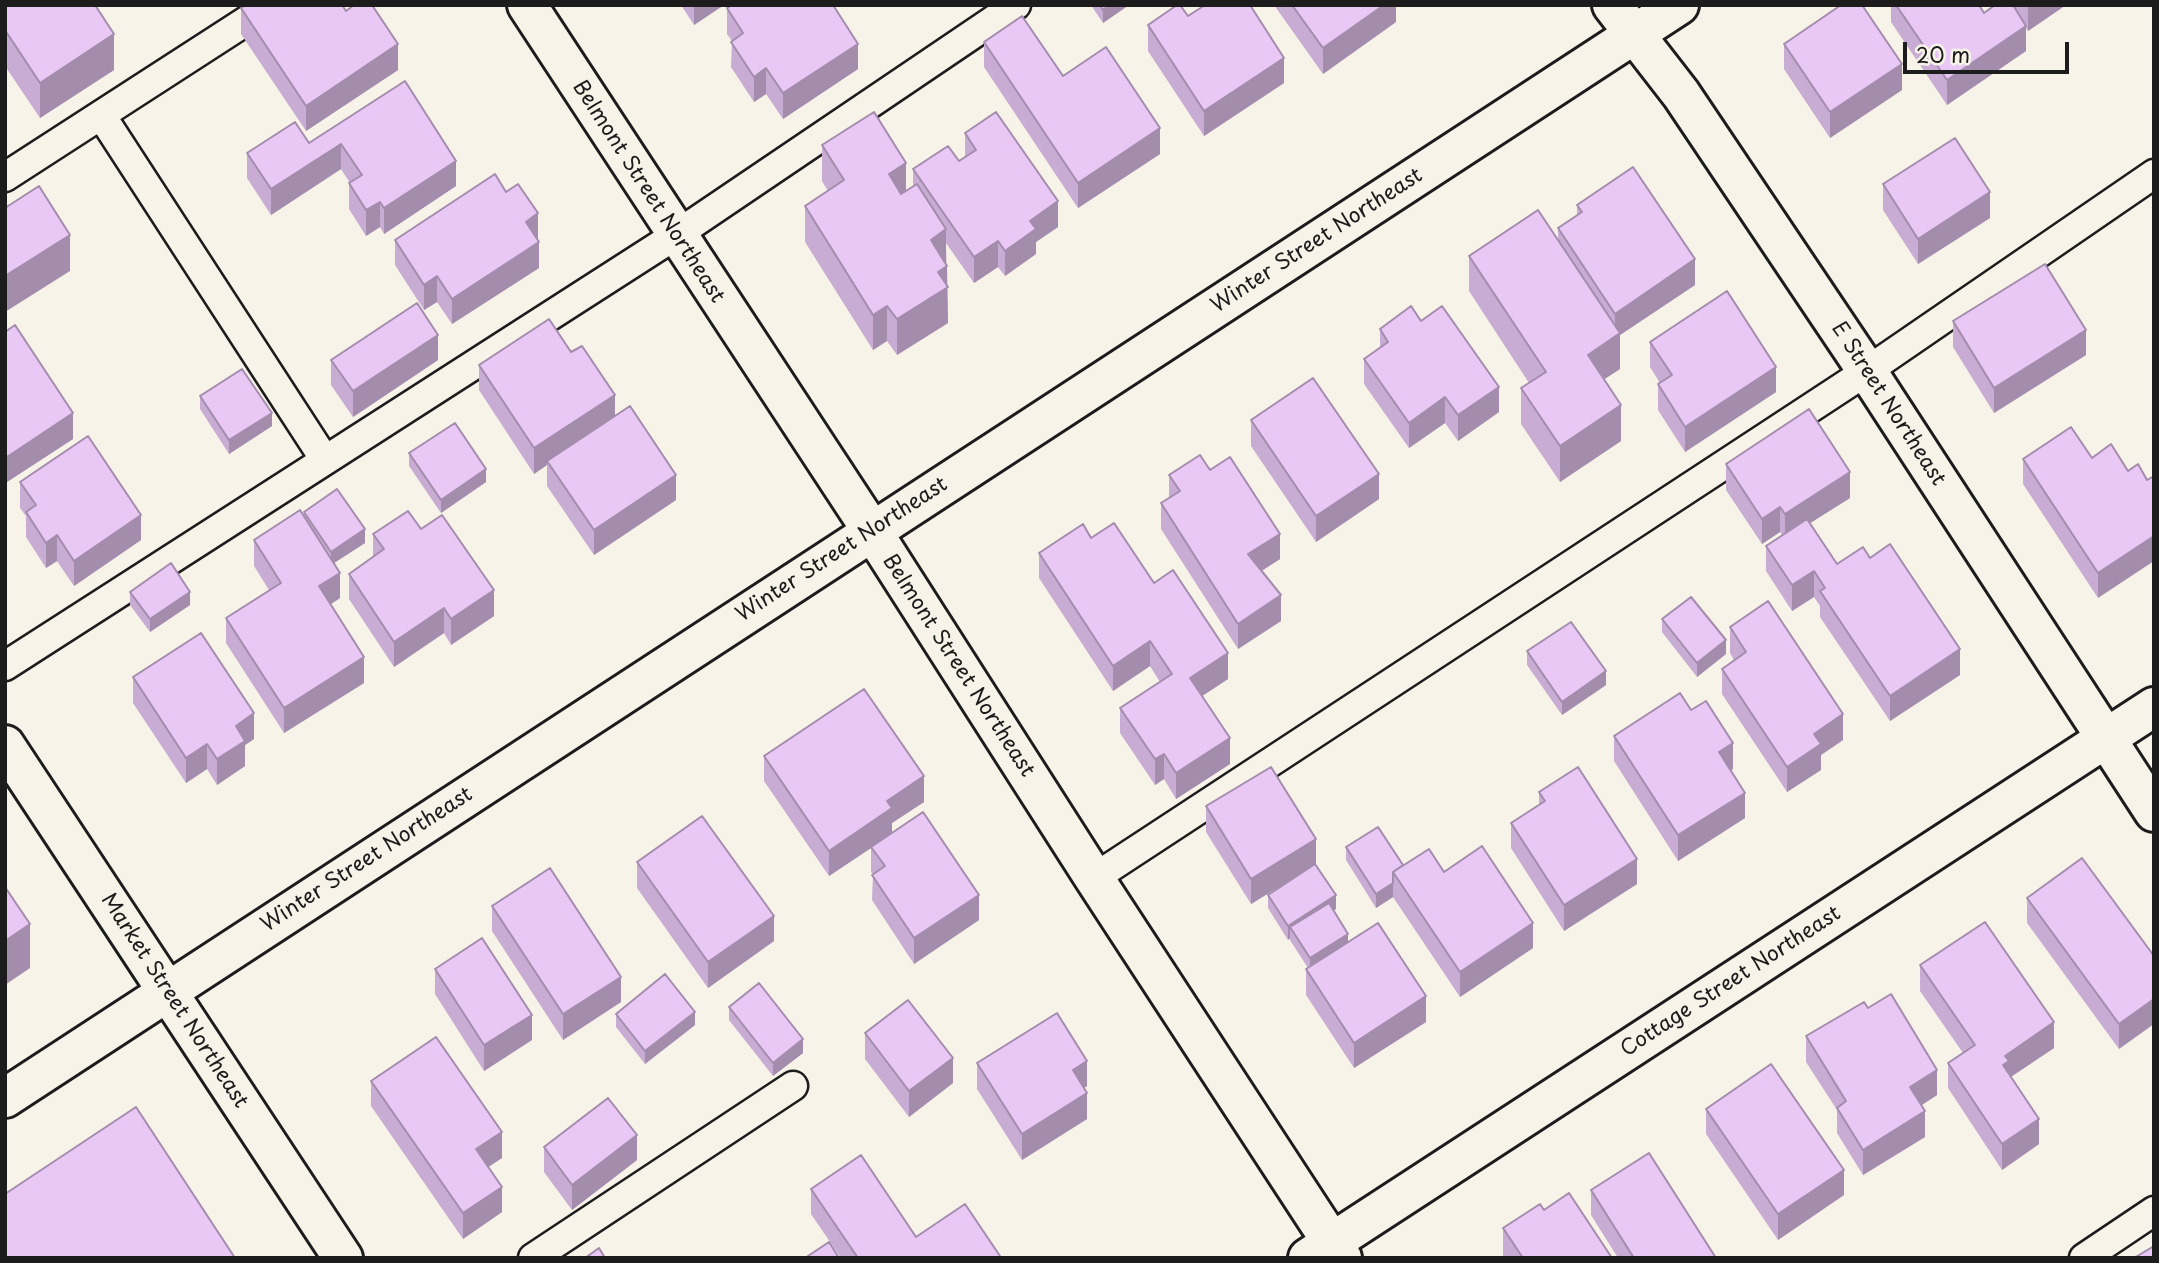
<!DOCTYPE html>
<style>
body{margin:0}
#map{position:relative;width:2159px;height:1263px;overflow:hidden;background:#f7f3e8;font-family:"Playpen Sans",sans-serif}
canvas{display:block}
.frame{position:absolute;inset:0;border:7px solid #1c1c1c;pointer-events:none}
.scale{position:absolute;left:1903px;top:42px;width:166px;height:32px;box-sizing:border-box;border:4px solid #1c1c1c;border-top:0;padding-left:9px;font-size:21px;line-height:24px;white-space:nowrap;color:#1c1c1c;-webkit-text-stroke:5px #f7f3e8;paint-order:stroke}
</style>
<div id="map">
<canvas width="2159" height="1263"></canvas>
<div class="frame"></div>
<div class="scale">20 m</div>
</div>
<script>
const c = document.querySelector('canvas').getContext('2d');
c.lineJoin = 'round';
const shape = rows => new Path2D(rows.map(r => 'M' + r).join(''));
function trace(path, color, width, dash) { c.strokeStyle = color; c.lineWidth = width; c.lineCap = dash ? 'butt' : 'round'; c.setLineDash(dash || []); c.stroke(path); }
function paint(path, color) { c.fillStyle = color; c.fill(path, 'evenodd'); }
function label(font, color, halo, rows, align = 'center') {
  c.font = font + ' "Playpen Sans",sans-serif'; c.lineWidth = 6; c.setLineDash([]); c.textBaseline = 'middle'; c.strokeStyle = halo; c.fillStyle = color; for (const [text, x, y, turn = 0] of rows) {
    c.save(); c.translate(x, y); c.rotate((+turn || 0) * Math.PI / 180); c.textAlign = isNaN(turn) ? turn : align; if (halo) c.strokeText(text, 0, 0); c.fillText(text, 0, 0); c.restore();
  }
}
const service = shape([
 [101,115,325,460],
 [5,177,271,5],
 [5,666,676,235,1016,5],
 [1094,878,1867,371,2154,174],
 [533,1258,793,1086],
 [2084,1258,2154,1211]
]);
const minor = shape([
 [527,5,872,531,1094,878,1342,1258],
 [1612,5,1681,94,1867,371,2154,812],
 [5,1098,1679,5],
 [1308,1258,2154,707]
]);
const secondary = shape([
 [5,745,343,1258]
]);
trace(service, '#1c1c1c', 33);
trace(minor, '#1c1c1c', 44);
trace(secondary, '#1c1c1c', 44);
trace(service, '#f7f3e8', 28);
trace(minor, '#f7f3e8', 38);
trace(secondary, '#f7f3e8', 38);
paint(shape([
 [5,5,114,70,40,118,5,66],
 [681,5,724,5,694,25],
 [1091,5,1129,5,1103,23],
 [1274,5,1396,5,1396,22,1323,74],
 [1891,5,1979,5,1984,13,1995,5,2066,5,2028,31,2026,28,2026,51,1947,105,1891,22],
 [241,8,346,11,398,70,306,131,241,34],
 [727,8,858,69,783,119,766,94,754,102,731,67,732,41,727,34],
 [1188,16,1284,83,1204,136,1148,51,1148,25],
 [984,42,1063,76,1160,154,1078,208,984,67],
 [1784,44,1902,90,1830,138,1784,69],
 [405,81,456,186,384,234,380,227,366,236,349,209,349,183,350,183,341,169,271,215,247,178,247,153,309,143],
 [965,133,1058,227,1036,242,1036,254,1005,276,998,267,974,283,946,243,948,323,897,355,887,341,873,350,805,242,805,206,828,191,822,181,822,145,906,191,913,187,913,169,959,161,965,157],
 [1883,184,1990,218,1918,264,1883,210],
 [1577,205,1695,285,1620,335,1620,369,1604,379,1621,441,1560,482,1521,424,1521,388,1529,383,1469,291,1469,256,1558,240,1558,228,1577,216],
 [537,239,539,268,452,324,437,302,424,310,395,265,395,240],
 [1421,321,1499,412,1458,441,1445,423,1409,448,1364,384,1364,359,1380,348,1380,329],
 [1953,321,2086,355,1994,413,1953,347],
 [5,332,73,439,7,482,5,479],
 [1650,342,1776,392,1685,452,1658,410,1658,384,1660,383,1650,367],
 [331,360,438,360,353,417,331,385],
 [479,365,615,416,676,500,594,555,547,486,547,465,534,474,479,390],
 [200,396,272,426,229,454,200,409],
 [1251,420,1379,499,1316,542,1251,446],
 [409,453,486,482,441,513,409,466],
 [2092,458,2147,480,2098,598,2023,484,2023,459],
 [1726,464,1850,498,1810,523,1837,564,1870,558,1960,675,1890,721,1820,617,1820,606,1814,597,1792,611,1766,571,1766,546,1782,535,1780,532,1762,544,1726,490],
 [1210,470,1280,559,1262,571,1281,621,1238,649,1161,529,1161,503,1169,498,1169,475],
 [20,482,141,540,74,586,57,561,46,568,26,537,26,516,20,508],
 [304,512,365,543,334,563,340,598,331,604,364,683,284,733,226,643,226,618,269,590,254,566,254,540,304,517],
 [421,529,494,616,451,645,444,633,394,667,349,599,349,574,373,557,373,534],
 [1091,538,1154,583,1228,679,1202,696,1230,764,1176,799,1164,779,1155,785,1120,733,1120,708,1160,682,1150,666,1113,691,1039,578,1039,553],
 [130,592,190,605,150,632,130,605],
 [1662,619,1726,654,1697,677,1662,632],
 [1730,627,1843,740,1821,755,1821,770,1787,792,1722,694,1722,669,1734,660,1730,653],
 [1527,651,1606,685,1562,715,1527,665],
 [133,677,254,739,245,745,245,766,217,785,207,769,186,783,133,703],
 [1614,736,1733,769,1730,770,1745,818,1678,861,1614,761],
 [764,756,924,802,892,823,892,832,979,920,914,964,872,900,873,874,871,872,871,848,829,876,764,781],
 [1539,792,1637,884,1564,931,1511,848,1511,823,1539,805],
 [1206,806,1316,864,1336,909,1334,910,1348,942,1426,1022,1354,1068,1306,995,1306,969,1308,968,1290,940,1290,938,1288,940,1268,908,1268,895,1300,874,1251,904,1206,832],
 [1346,847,1403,865,1444,872,1533,948,1460,997,1393,897,1376,908,1346,860],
 [637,862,774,941,708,988,637,888],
 [2027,898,2154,956,2119,1049,2027,923],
 [492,906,621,1002,563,1040,492,931],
 [1920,965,2054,1048,2011,1077,2039,1144,2002,1170,1948,1088,1948,1063,1963,1053,1920,991],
 [435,969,532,1040,484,1071,435,994],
 [729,1007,803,1053,773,1076,729,1020],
 [1868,1008,1937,1095,1921,1105,1925,1137,1863,1175,1837,1133,1837,1110,1806,1062,1806,1036],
 [616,1014,695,1025,645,1064,616,1027],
 [865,1033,953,1083,909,1117,865,1059],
 [977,1063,1087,1086,1084,1088,1087,1119,1022,1160,977,1089],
 [371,1081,502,1158,488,1167,502,1212,463,1239,371,1106],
 [1706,1109,1844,1195,1778,1240,1706,1134],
 [544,1147,637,1160,572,1210,544,1172],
 [811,1189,916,1237,1000,1258,841,1258,811,1214],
 [1591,1190,1716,1258,1618,1258,1591,1215],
 [1544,1210,1612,1258,1503,1258,1503,1228]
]), '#c8acd3');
paint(shape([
 [694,5,724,5,694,25],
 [1109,5,1129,5,1103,23,1103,10],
 [1384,5,1396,5,1396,22,1323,74,1323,48],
 [2028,5,2066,5,2028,31],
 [2026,26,2026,51,1947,105,1947,80],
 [114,34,114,70,40,118,40,83],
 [398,44,398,70,306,131,306,106],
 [858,44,858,69,783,119,783,93],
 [1284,58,1284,83,1204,136,1204,111],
 [1902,64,1902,90,1830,138,1830,112],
 [766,68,766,94,754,102,754,77],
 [1160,128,1160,154,1078,208,1078,183],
 [341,144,341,169,271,215,271,189],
 [456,161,456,186,384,234,384,208],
 [906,163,906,199,889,210,889,174],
 [1990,192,1990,218,1918,264,1918,239],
 [1058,201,1058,227,1036,242,1036,254,1005,276,1005,251,1030,221],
 [380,202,380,227,366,236,366,210],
 [538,213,538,239,526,247,526,222],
 [946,229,946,265,931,240],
 [70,235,70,271,5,312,5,276],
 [998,241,998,267,974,283,974,257],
 [539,242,539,268,452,324,452,299],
 [1695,259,1695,285,1620,335,1620,369,1588,390,1588,355,1615,337,1615,314],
 [947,266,948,323,897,355,897,319,938,272],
 [437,276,437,302,424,310,424,285],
 [887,306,887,341,873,350,873,315],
 [2086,330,2086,355,1994,413,1994,388],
 [438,335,438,360,353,417,353,391],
 [1776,367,1776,392,1685,452,1685,427],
 [1499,387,1499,412,1458,441,1458,415],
 [615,395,615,421,547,461,547,465,534,474,534,448],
 [1445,397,1445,423,1409,448,1409,423],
 [1621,405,1621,441,1560,482,1560,446],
 [73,413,73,439,7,482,7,457],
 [272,413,272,426,229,454,229,440],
 [486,469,486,482,441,513,441,500],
 [1850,472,1850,498,1785,539,1785,514],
 [1379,474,1379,499,1316,542,1316,516],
 [676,475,676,500,594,555,594,530],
 [1780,507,1780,532,1762,544,1762,519],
 [141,515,141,540,74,586,74,561],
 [365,529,365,543,331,565,331,552],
 [1280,534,1280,559,1248,579,1248,554],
 [57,535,57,561,46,568,46,543],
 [2154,536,2154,561,2098,598,2098,573],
 [1814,571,1814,597,1792,611,1792,585],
 [340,573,340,598,319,612,319,586],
 [494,590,494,616,451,645,451,619],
 [190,592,190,605,150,632,150,619],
 [1281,595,1281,621,1238,649,1238,624],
 [444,608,444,633,394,667,394,642],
 [1726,640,1726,654,1697,677,1697,663],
 [1150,641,1150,666,1113,691,1113,666],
 [1960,649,1960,675,1890,721,1890,696],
 [1228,653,1228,679,1190,704,1190,678],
 [364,657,364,683,284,733,284,708],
 [1606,671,1606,685,1562,715,1562,702],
 [254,713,254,739,245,745,245,766,217,785,217,759,236,726],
 [1843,714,1843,740,1821,755,1821,770,1787,792,1787,767,1814,734],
 [1230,738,1230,764,1176,799,1176,773],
 [1733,743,1733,769,1719,778,1719,752],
 [207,744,207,769,186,783,186,758],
 [1164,754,1164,779,1155,785,1155,759],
 [924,776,924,802,892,823,892,834,829,876,829,851,887,801],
 [1745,793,1745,818,1678,861,1678,835],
 [1316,839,1316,864,1251,904,1251,879],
 [1637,859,1637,884,1564,931,1564,905],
 [1393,883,1393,897,1376,908,1376,894],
 [979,895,979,920,914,964,914,938],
 [1336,895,1336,909,1295,935,1290,927,1290,938,1288,940,1288,926],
 [774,916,774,941,708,988,708,962],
 [1533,923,1533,948,1460,997,1460,972],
 [30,924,30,968,5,985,5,941],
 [1348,934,1348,947,1310,971,1310,958],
 [621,977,621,1002,563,1040,563,1014],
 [1426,996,1426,1022,1354,1068,1354,1043],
 [2154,999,2154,1024,2119,1049,2119,1024],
 [695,1012,695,1025,645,1064,645,1051],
 [532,1015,532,1040,484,1071,484,1045],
 [2054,1022,2054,1048,2009,1078,2003,1065,2005,1056],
 [803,1039,803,1053,773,1076,773,1063],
 [953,1058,953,1083,909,1117,909,1091],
 [1087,1061,1087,1086,1073,1095,1073,1070],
 [1937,1070,1937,1095,1910,1113,1910,1087],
 [1087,1093,1087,1119,1022,1160,1022,1134],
 [1925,1111,1925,1137,1863,1175,1863,1150],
 [2039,1119,2039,1144,2002,1170,2002,1144],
 [502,1132,502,1158,476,1175,476,1149],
 [637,1135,637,1160,572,1210,572,1185],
 [1844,1170,1844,1195,1778,1240,1778,1214],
 [502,1187,502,1212,463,1239,463,1213]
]), '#a38cac');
const building = shape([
 [5,5,95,5,114,34,40,83,5,30,5,5],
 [246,5,342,5,346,11,354,5,372,5,398,44,306,106,241,8,246,5],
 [732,5,833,5,858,44,783,93,766,68,754,77,731,42,743,33,727,8,732,5],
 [1100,5,1109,5,1103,10,1100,5],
 [1177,5,1180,5,1188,16,1205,5,1250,5,1284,58,1204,111,1148,25,1177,5],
 [1292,5,1384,5,1323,48,1292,5],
 [1841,5,1862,5,1902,64,1830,112,1784,44,1841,5],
 [1896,5,1979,5,1984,13,1995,5,2013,5,2026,26,1947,80,1896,5],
 [1022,16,1063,76,1106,47,1160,128,1078,183,984,42,1022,16],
 [405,81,456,161,384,208,380,202,366,210,349,183,362,175,341,144,271,189,247,153,295,122,309,143,405,81],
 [874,112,906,163,889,174,901,194,917,184,946,229,931,240,947,266,938,272,948,287,897,319,887,306,873,315,805,206,844,180,822,145,874,112],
 [996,112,1058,201,1030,221,1036,229,1005,251,998,241,974,257,913,169,948,146,959,161,976,150,965,133,996,112],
 [1955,138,1990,192,1918,239,1883,184,1955,138],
 [1633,167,1695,259,1615,314,1558,228,1582,212,1577,205,1633,167],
 [495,174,506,192,518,184,538,213,526,222,539,242,452,299,437,276,424,285,395,240,495,174],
 [39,186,70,235,5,276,5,208,39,186],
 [1538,210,1620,333,1588,355,1621,405,1560,446,1521,388,1546,372,1469,256,1538,210],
 [2045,264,2086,330,1994,388,1953,321,2045,264],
 [1727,291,1776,367,1685,427,1658,384,1672,375,1650,342,1727,291],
 [417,303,438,335,353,391,331,360,417,303],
 [1411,306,1421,321,1442,306,1499,387,1458,415,1445,397,1409,423,1364,359,1388,342,1380,329,1411,306],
 [549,319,571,352,582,346,615,395,534,448,479,365,549,319],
 [15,325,73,413,7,457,5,453,5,332,15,325],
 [242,369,272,413,229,440,200,396,242,369],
 [1313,378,1379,474,1316,516,1251,420,1313,378],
 [630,406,676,475,594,530,547,461,630,406],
 [1809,409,1850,472,1785,514,1780,507,1762,519,1726,464,1809,409],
 [455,423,486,469,441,500,409,453,455,423],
 [2071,427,2092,458,2111,444,2128,471,2138,464,2147,480,2154,476,2154,536,2098,573,2023,459,2071,427],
 [88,436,141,515,74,561,57,535,46,543,26,512,36,505,20,482,88,436],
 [1200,455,1210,470,1230,457,1280,534,1248,554,1281,595,1238,624,1161,503,1180,491,1169,475,1200,455],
 [337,489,365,529,331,552,304,512,337,489],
 [300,510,340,573,319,586,364,657,284,708,226,618,281,583,254,540,300,510],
 [408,511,421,529,442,515,494,590,451,619,444,608,394,642,349,574,384,549,373,534,408,511],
 [1807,519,1837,564,1863,547,1870,558,1890,544,1960,649,1890,696,1820,591,1825,588,1814,571,1792,585,1766,546,1807,519],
 [1114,523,1154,583,1173,570,1228,653,1190,678,1230,738,1176,773,1164,754,1155,759,1120,708,1172,674,1150,641,1113,666,1039,553,1083,524,1091,538,1114,523],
 [171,563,190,592,150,619,130,592,171,563],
 [1691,597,1726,640,1697,663,1662,619,1691,597],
 [1768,601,1843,714,1814,734,1821,744,1787,767,1722,669,1746,652,1730,627,1768,601],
 [1571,622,1606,671,1562,702,1527,651,1571,622],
 [201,633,254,713,236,726,245,741,217,759,207,744,186,758,133,677,201,633],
 [864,689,924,776,887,801,892,808,829,851,764,756,864,689],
 [1680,693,1691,710,1706,701,1733,743,1719,752,1745,793,1678,835,1614,736,1680,693],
 [1271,767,1316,839,1251,879,1206,806,1271,767],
 [1578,767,1637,859,1564,905,1511,823,1545,801,1539,792,1578,767],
 [923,812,979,895,914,938,872,875,885,866,871,847,923,812],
 [702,816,774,916,708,962,637,862,702,816],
 [1378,827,1403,865,1393,872,1393,883,1376,894,1346,847,1378,827],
 [1482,846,1533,923,1460,972,1393,872,1429,849,1444,872,1482,846],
 [2082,858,2154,956,2154,999,2119,1024,2027,898,2082,858],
 [1315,864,1336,895,1288,926,1268,895,1315,864],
 [550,868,621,977,563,1014,492,906,550,868],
 [5,887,30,924,5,941,5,887],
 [1329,903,1348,934,1310,958,1290,927,1329,903],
 [1985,922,2054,1022,2005,1056,2009,1061,2003,1065,2039,1119,2002,1144,1948,1063,1975,1045,1920,965,1985,922],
 [1378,923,1426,996,1354,1043,1306,969,1378,923],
 [482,938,532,1015,484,1045,435,969,482,938],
 [665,974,695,1012,645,1051,616,1014,665,974],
 [759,983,803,1039,773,1063,729,1007,759,983],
 [1891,994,1937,1070,1910,1087,1925,1111,1863,1150,1837,1108,1846,1101,1806,1036,1864,1002,1868,1008,1891,994],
 [908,1000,953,1058,909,1091,865,1033,908,1000],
 [1057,1013,1087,1061,1073,1070,1087,1093,1022,1134,977,1063,1057,1013],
 [436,1037,502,1132,476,1149,502,1187,463,1213,371,1081,436,1037],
 [1771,1064,1844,1170,1778,1214,1706,1109,1771,1064],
 [608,1098,637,1135,572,1185,544,1147,608,1098],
 [136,1107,235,1258,5,1258,5,1194,136,1107],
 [1649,1153,1716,1258,1634,1258,1591,1190,1649,1153],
 [861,1155,916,1237,965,1204,1000,1256,997,1258,858,1258,811,1189,861,1155],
 [1569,1193,1612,1258,1523,1258,1503,1228,1540,1204,1544,1210,1569,1193],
 [829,1242,839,1258,805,1258,829,1242],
 [2154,1246,2154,1258,2134,1258,2154,1246],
 [599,1248,605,1258,585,1258,599,1248]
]);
paint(building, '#e9c8f5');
trace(building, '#a38cac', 2);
label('21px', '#1c1c1c', '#f7f3e8', [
 ["Belmont Street Northeast",648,192,57],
 ["Winter Street Northeast",1317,241,-33],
 ["E Street Northeast",1888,404,57],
 ["Winter Street Northeast",842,550,-33],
 ["Belmont Street Northeast",958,666,57],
 ["Winter Street Northeast",367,860,-33],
 ["Cottage Street Northeast",1731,982,-33],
 ["Market Street Northeast",174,1001,57]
]);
</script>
